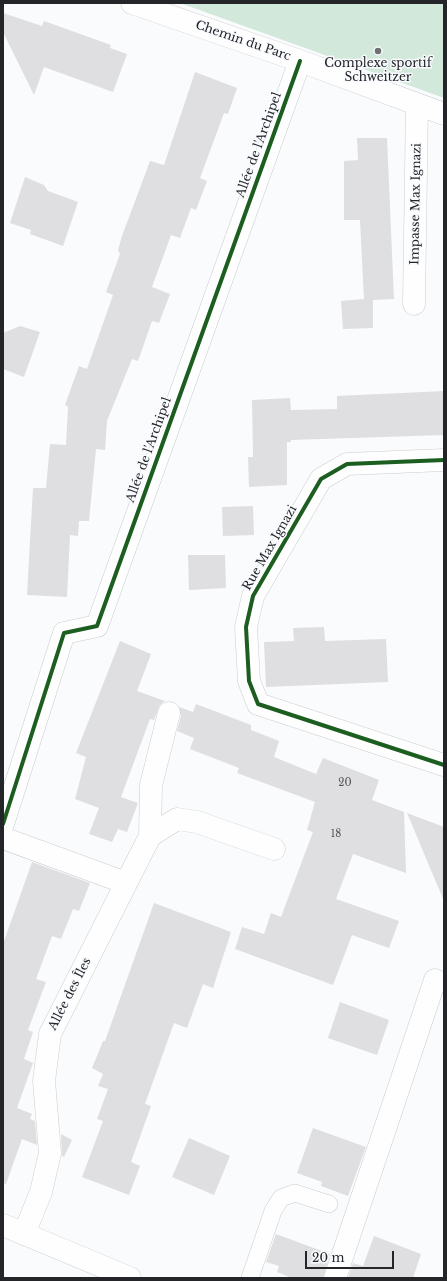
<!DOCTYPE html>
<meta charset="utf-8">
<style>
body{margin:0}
#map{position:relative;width:447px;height:1281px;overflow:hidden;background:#f9fbfd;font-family:"Libre Baskerville",serif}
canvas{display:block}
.frame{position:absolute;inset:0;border:4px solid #232528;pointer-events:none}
.scale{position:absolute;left:305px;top:1251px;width:89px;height:18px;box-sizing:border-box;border:2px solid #232528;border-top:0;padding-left:5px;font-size:12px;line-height:14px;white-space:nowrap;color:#232528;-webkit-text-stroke:3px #f8fafe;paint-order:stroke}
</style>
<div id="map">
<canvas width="447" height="1281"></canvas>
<div class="frame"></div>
<div class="scale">20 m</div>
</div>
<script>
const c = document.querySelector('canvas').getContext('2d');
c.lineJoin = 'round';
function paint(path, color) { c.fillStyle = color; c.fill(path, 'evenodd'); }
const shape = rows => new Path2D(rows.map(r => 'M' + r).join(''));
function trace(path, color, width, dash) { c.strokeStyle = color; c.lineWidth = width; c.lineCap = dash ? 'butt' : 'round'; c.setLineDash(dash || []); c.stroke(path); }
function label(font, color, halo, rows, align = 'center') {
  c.font = font + ' "Libre Baskerville",serif'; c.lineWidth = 3; c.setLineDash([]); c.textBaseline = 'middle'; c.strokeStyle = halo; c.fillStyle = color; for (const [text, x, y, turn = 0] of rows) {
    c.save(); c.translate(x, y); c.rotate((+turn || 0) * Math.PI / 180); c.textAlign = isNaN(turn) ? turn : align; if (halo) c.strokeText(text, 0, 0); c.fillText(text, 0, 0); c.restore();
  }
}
paint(shape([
 [180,3,444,3,444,98]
]), '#d1e8da');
paint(shape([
 [3,13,42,26,44,21,111,45,110,48,127,54,113,92,44,67,34,95,3,32],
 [195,72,237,88,228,114,224,113,200,178,207,181,196,210,191,208,180,238,171,235,152,287,170,294,159,323,152,321,138,361,132,359,107,421,105,450,96,449,89,521,79,521,78,536,70,535,67,597,27,595,33,488,46,488,50,444,66,445,68,407,65,405,79,366,87,369,113,295,106,292,120,254,118,250,122,236,150,161,164,165],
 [357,138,387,138,394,299,373,300,373,328,343,329,341,301,364,299,360,220,344,220,344,161,358,160],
 [25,177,44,185,48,191,78,202,63,246,30,234,31,230,10,223],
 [20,326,40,332,24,377,3,369,3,333],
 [444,391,444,435,291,440,291,442,287,442,287,485,249,487,248,457,253,457,252,400,290,398,291,410,337,409,337,396],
 [253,506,254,535,223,536,222,507],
 [188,555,225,555,226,588,189,590],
 [324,627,325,641,386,639,388,682,266,687,264,642,294,641,293,628],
 [120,641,151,654,137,691,165,701,160,705,154,720,150,719,121,797,138,803,127,832,118,829,112,842,89,834,99,808,75,799,86,757,76,753],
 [196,704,251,725,251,730,279,741,274,757,316,774,323,758,379,780,372,800,404,812,406,873,353,854,336,899,399,921,389,948,352,935,333,985,235,949,242,927,264,934,271,913,281,917,313,832,307,830,315,802,237,773,239,768,190,749,194,738,177,731,181,716,179,707,193,712],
 [407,813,444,827,444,901],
 [32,862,90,883,79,911,73,909,61,939,52,936,36,979,46,982,28,1030,33,1032,24,1059,33,1063,17,1108,32,1114,30,1119,35,1121,37,1145,22,1139,6,1184,3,1183,3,944],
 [154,903,231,932,213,988,203,984,187,1028,174,1023,145,1104,151,1106,131,1162,140,1166,129,1195,82,1177,103,1121,97,1119,108,1089,98,1086,103,1074,92,1068,103,1041,105,1041],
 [340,1002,389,1020,377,1055,328,1038],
 [313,1128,366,1147,348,1196,321,1186,322,1182,297,1173],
 [61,1134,72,1140,64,1157,62,1156],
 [189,1138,230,1156,214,1195,172,1177],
 [276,1234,330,1254,323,1278,292,1278,277,1272,279,1266,266,1262],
 [374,1236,421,1254,413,1278,348,1278,353,1263,363,1266]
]), '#dfdfe2');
const service = shape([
 [250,1278,273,1211,281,1198,295,1193,329,1204]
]);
const minor = shape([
 [132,3,300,61,444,114],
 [414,304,417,104],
 [444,460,347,464,321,479,253,596,246,627,249,681,258,704,444,765],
 [3,824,64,633,97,626,300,61],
 [150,836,177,819,197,822,274,849],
 [3,838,126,883],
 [24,1234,41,1192,50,1153,44,1081,50,1034,150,836,151,785,169,713],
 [335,1278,435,980]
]);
const tertiary = shape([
 [3,1225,130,1278]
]);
trace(service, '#cbcdcf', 18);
trace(minor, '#cbcdcf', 23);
trace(tertiary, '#cbcdcf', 23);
trace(service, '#fefeff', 17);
trace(minor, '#fefeff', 22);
trace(tertiary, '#fefeff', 22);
trace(shape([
 [444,460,347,464,321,479,253,596,246,627,249,681,258,704,444,765],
 [3,824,64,633,97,626,300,61]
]), '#1b5e20', 4);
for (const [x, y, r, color] of [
 [378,51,4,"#6e7073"]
]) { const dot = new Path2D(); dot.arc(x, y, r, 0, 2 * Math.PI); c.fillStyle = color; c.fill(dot); trace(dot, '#f8fafe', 1.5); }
label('10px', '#525456', null, [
 ["20",345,783],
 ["18",336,834]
]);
label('12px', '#232528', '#f8fafe', [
 ["Chemin du Parc",243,41,19],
 ["Allée de l'Archipel",259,145,-70],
 ["Impasse Max Ignazi",416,204,-89],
 ["Allée de l'Archipel",149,450,-70],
 ["Rue Max Ignazi",270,548,-60],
 ["Allée des Îles",70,994,-63]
]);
label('12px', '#232528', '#f8fafe', [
 ["Complexe sportif",378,64],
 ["Schweitzer",378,78]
]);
</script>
